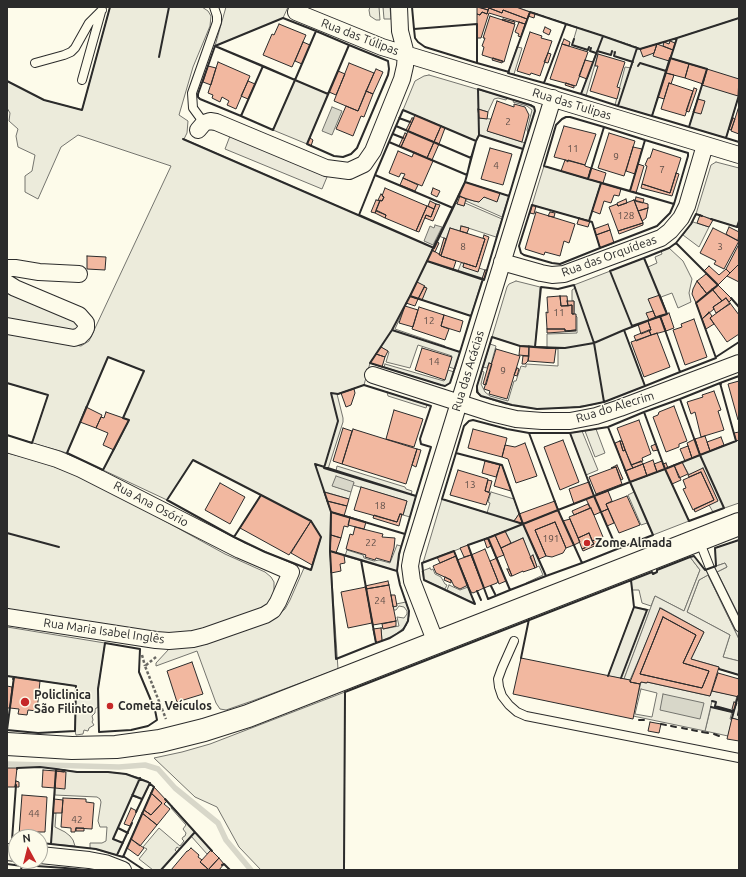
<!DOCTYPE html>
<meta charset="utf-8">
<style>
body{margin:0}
#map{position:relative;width:746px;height:877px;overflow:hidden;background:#fdfbea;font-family:Ubuntu,sans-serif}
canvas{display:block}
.frame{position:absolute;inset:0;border:8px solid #2b2b2b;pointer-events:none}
.north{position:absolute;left:8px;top:829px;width:40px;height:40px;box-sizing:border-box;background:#fdfbea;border:1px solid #a9a89e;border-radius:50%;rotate:353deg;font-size:11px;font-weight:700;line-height:16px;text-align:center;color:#2b2b2b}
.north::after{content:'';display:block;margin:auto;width:14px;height:18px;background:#c62828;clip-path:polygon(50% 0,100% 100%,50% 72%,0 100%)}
</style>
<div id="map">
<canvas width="746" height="877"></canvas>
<div class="frame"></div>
<div class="north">N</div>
</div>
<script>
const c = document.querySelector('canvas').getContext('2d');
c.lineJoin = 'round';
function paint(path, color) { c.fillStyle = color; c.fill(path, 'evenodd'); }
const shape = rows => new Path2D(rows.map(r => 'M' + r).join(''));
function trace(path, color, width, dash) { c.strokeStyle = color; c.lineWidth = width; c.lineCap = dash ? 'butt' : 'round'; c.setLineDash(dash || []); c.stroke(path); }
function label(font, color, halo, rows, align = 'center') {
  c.font = font + ' Ubuntu,sans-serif'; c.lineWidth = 3; c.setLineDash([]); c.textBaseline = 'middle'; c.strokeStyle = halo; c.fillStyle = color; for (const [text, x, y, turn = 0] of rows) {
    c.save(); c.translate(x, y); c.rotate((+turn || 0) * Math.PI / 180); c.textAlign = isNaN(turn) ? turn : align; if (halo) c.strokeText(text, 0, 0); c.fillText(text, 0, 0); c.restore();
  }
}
const green = shape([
 [110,7,202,7,208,11,211,16,210,26,193,67,179,115,188,121,187,133,184,139,434,248,427,261,458,271,461,263,464,263,463,267,478,271,479,268,485,270,471,316,410,296,395,329,445,346,445,347,460,352,455,369,449,367,452,356,418,345,410,368,386,362,389,352,381,347,370,363,364,385,337,394,343,418,343,422,328,469,336,471,337,466,405,487,406,489,412,491,411,495,416,496,410,517,403,515,407,501,353,485,354,483,333,486,351,492,349,499,325,492,331,512,330,551,338,669,252,701,226,710,220,709,216,703,197,651,156,666,156,663,169,649,278,615,285,609,290,600,304,568,311,570,321,537,311,521,193,460,167,500,103,470,114,450,123,418,144,371,108,357,67,453,32,443,48,395,7,383,7,334,81,346,89,341,171,166,78,135,61,147,38,199,25,192,25,176,32,171,35,155,18,147,16,136,18,129,9,121,10,113,7,108,7,81,44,100,82,110,110,7],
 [226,7,288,7,283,18,215,46,226,7],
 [370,7,379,7,380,20,376,20,370,16,369,10,370,7],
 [516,7,739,7,739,95,726,138,689,127,707,69,670,58,652,116,615,105,625,67,631,68,633,62,614,56,615,53,612,51,611,55,597,51,596,53,598,54,586,96,581,94,596,53,590,51,591,48,589,47,588,50,572,45,577,28,516,7],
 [517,47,522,48,514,74,508,73,517,47],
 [429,75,507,98,506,100,498,98,494,99,488,112,478,109,479,118,491,119,488,131,525,143,523,149,479,135,476,141,403,110,415,81,424,76,429,75],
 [295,80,328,94,307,144,273,130,295,80],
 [514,100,532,105,535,109,528,133,527,130,532,110,527,106,513,102,514,100],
 [716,162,739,168,739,221,737,227,696,214,711,165,716,162],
 [544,166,601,183,589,221,532,205,544,166],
 [500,193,509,196,502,217,466,201,466,199,479,202,484,197,497,201,500,193],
 [455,203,464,206,465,203,502,219,496,237,462,226,460,231,450,228,446,239,439,236,455,203],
 [693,222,709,227,699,247,683,235,693,222],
 [669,248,683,261,692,279,689,293,691,302,678,308,672,293,661,297,667,314,624,330,645,386,604,402,591,405,566,408,537,409,522,407,505,404,481,396,479,395,477,386,482,371,484,372,481,384,485,392,490,396,508,401,514,381,516,381,521,366,526,367,526,364,558,366,558,349,547,348,547,334,577,333,577,317,574,314,574,301,572,301,572,290,575,288,574,285,644,258,648,267,657,263,655,257,662,254,661,251,669,248],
 [516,281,540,287,535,347,520,346,492,337,507,287,509,284,516,281],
 [7,287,76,317,78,327,74,331,7,323,7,287],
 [490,344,496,346,491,364,489,363,487,368,483,367,490,344],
 [385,364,444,381,448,370,454,372,450,383,445,386,441,385,384,367,385,364],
 [387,392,427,405,426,408,388,396,387,392],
 [596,429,605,453,595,457,585,431,596,429],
 [582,431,598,470,586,475,570,433,582,431],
 [739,440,739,503,713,512,709,505,703,469,689,475,682,462,739,440],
 [7,453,39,461,92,481,225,554,265,572,271,577,274,582,274,594,270,601,264,607,199,632,169,636,7,612,7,453],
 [665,469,689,521,653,535,647,523,641,525,628,495,634,492,630,482,665,469],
 [491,492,514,499,519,514,514,521,523,524,546,576,526,584,526,583,543,575,539,566,537,567,533,556,530,557,523,538,511,543,505,531,423,563,442,499,487,513,490,503,488,502,491,492],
 [739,540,739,616,717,572,727,567,725,563,716,566,715,548,739,540],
 [397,545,401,546,397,571,345,556,347,550,363,555,364,558,374,561,379,560,390,563,397,545],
 [690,557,700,570,684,611,655,596,651,606,642,603,639,590,632,590,631,580,652,572,653,574,657,572,657,570,690,557],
 [430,568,431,570,433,569,435,574,441,577,445,584,447,585,445,589,424,580,422,571,430,568],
 [708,575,739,639,739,661,723,657,730,635,687,612,699,580,708,575],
 [449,585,460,590,468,587,475,604,447,590,449,585],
 [406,602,409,611,409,616,406,626,396,634,382,641,381,628,383,627,383,629,399,626,397,617,404,618,407,614,407,611,404,607,399,606,396,610,393,610,393,607,396,604,406,602],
 [634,607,650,610,624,679,608,676,634,607],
 [7,627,105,643,98,689,98,707,95,709,95,713,92,716,93,720,92,722,94,725,89,728,88,731,84,730,83,734,76,735,75,731,76,686,7,676,7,627],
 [345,692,344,870,261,870,239,847,217,807,195,797,154,758,182,752,210,744,345,692],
 [711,707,732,712,730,719,732,720,728,736,705,731,711,707],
 [65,770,77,772,108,772,126,774,140,778,150,783,142,799,132,796,113,839,123,843,117,855,90,848,90,843,102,843,106,841,107,827,100,827,98,821,101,802,100,799,97,797,55,795,55,788,65,770],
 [172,806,211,850,207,854,191,836,180,849,177,847,175,850,177,852,161,870,153,870,139,859,147,849,143,847,159,828,180,846,184,841,182,839,183,837,185,836,186,833,183,829,186,825,171,808,172,806],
 [53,813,56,813,55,827,65,832,70,836,73,840,75,846,51,844,53,813]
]);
paint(green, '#ecebdb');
trace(green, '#74746e', 1);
const parking = shape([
 [383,7,390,7,391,19,384,19,383,7],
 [230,136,327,177,322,189,225,149,230,136],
 [694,556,705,570,725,563,727,567,717,572,739,616,739,639,708,575,699,580,687,612,730,635,723,657,739,661,739,675,719,669,719,667,691,659,704,632,661,608,630,680,624,679,655,596,684,611,700,570,690,557,694,556],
 [641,682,646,683,647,682,710,696,712,691,737,696,733,711,715,706,716,702,712,701,705,731,633,716,641,682],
 [641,689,657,693,652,717,635,714,641,689],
 [738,696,739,710,738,715,739,715,739,720,732,718,738,696]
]);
paint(parking, '#eceadb');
trace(parking, '#74746e', 1);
const water = shape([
 [332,107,342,111,332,135,322,131,332,107],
 [435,225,442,227,433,245,424,241,430,226,434,228,435,225],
 [336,476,354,482,351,492,332,486,336,476],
 [663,694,704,703,700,719,660,710,663,694]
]);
paint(water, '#d8d7c9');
trace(water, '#74746e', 1);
trace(shape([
 [7,764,119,767,145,765,158,769,175,788,218,823,226,840,251,870]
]), '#d8d7c9', 5.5);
const building = shape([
 [477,7,488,10,487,14,482,12,480,15,477,14,477,7],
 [479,7,486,7,489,8,488,10,479,7],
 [489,7,516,7,530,12,527,19,503,10,502,13,489,8,489,7],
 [489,8,502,13,503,10,527,19,525,24,489,13,481,38,477,38,477,14,480,15,482,12,487,14,489,8],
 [530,12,535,14,534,18,528,16,530,12],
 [490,16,515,24,504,62,482,55,484,47,482,46,485,38,483,38,490,16],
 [503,19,515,22,514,24,502,20,503,19],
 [519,22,525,24,521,37,518,36,519,34,515,32,519,22],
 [279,24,306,35,292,67,263,55,272,34,274,35,279,24],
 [545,27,551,30,549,35,543,32,545,27],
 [530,32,542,36,541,38,552,41,540,76,531,73,530,75,517,71,530,32],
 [564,39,570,42,569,46,562,44,564,39],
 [670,41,675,43,673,50,663,46,664,42,669,44,670,41],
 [303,42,310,45,302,64,295,61,303,42],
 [562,44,588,52,576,86,550,79,562,44],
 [657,44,673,50,669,61,653,56,657,44],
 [657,44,654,53,643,57,640,49,657,44],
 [548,53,551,54,548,63,544,62,548,53],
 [598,54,625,62,617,87,620,88,617,99,590,91,598,66,595,66,598,54],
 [493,58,503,61,502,63,492,60,493,58],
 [670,58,689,64,685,78,666,73,670,58],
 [585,60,593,62,587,79,579,76,585,60],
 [218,62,250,76,236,109,227,105,229,101,222,97,220,102,212,98,213,95,208,93,218,62],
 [349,63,374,73,358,111,334,101,349,63],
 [689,64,707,69,703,84,685,78,689,64],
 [208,66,216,68,211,85,203,82,208,66],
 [376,69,383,72,373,94,366,91,376,69],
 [707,69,739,79,738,96,702,85,707,69],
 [338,71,345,74,336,95,329,92,338,71],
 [666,73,674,75,671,84,669,83,664,99,658,97,666,73],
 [248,81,255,84,248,99,241,96,248,81],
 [566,83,574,86,574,88,565,85,566,83],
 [669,83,693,91,685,116,661,109,669,83],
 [694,88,697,89,689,112,686,111,694,88],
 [366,91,373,94,364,117,361,116,353,136,336,129,346,106,358,111,366,91],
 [698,99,705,101,701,114,693,112,698,99],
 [497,101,514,107,514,104,525,107,529,115,522,142,487,131,497,101],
 [739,106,739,134,731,131,739,106],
 [478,109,488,112,487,119,479,118,478,109],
 [415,115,441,126,434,142,408,131,415,115],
 [412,118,414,118,408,131,406,130,412,118],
 [733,118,735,119,731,130,729,129,733,118],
 [441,126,445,128,439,144,434,142,441,126],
 [564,126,596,134,585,165,554,157,564,126],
 [408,131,434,142,427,158,401,147,408,131],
 [405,133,407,134,401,147,399,146,405,133],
 [609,133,635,141,624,176,598,168,609,133],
 [310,138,313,140,311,146,307,144,310,138],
 [434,142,439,144,432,160,427,158,434,142],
 [633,147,642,149,635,174,626,171,633,147],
 [490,148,512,154,503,185,481,179,490,148],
 [653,149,681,158,670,193,642,184,647,166,645,165,648,158,650,158,653,149],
 [398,151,412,157,414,152,433,161,422,186,403,178,405,174,401,173,399,177,389,173,398,151],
 [565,160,568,162,568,160,585,165,585,166,591,168,588,179,561,171,565,160],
 [638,164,644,166,636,193,630,191,638,164],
 [591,168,606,173,603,183,588,179,591,168],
 [676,173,679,174,672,196,641,188,642,184,670,193,676,173],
 [403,178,418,185,415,191,400,185,403,178],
 [465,182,500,193,497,202,484,197,479,202,474,201,458,196,465,182],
 [601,183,621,189,619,196,614,195,611,203,604,201,600,214,592,211,601,183],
 [385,188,427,206,416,231,385,218,386,215,376,210,380,200,382,201,384,197,382,196,385,188],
 [433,188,440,191,437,197,431,194,433,188],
 [381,194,384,197,382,201,378,200,381,194],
 [460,196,466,199,464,206,457,204,460,196],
 [636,197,644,199,643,203,635,201,636,197],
 [626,199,627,203,618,206,617,203,626,199],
 [376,200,380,201,375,213,371,212,376,200],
 [634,200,643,223,618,231,609,207,617,204,618,206,634,200],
 [634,200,648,204,648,208,638,211,634,200],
 [430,201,436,204,434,209,428,206,430,201],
 [436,204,440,205,433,221,425,218,426,215,431,217,436,204],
 [532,205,536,206,534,214,530,213,532,205],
 [427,206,434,209,431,217,426,215,419,232,416,231,427,206],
 [648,208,646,218,642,221,638,211,648,208],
 [376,211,386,215,385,218,375,213,376,211],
 [536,212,575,224,569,243,564,241,560,256,545,252,544,255,525,249,536,212],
 [550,212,555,213,554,217,548,216,550,212],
 [700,215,713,220,709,227,697,223,700,215],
 [579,218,590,221,588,227,577,224,579,218],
 [643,223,643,225,619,234,618,231,643,223],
 [608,224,610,230,596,235,594,229,608,224],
 [461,226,469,228,467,233,460,231,461,226],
 [729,227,739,232,738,241,726,234,729,227],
 [450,228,485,239,476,267,441,256,450,228],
 [713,228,739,241,724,269,714,264,716,261,700,253,713,228],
 [610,230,614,243,600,248,596,235,610,230],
 [484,235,489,237,478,272,463,267,464,263,476,267,485,239,483,238,484,235],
 [444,238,446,239,441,255,439,255,444,238],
 [436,241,439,243,435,252,432,250,436,241],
 [739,244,739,264,730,273,726,269,739,244],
 [432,250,439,254,441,256,456,261,453,270,427,261,432,250],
 [87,256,106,257,105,270,87,269,87,256],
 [739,264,739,282,727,276,739,264],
 [709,266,719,275,726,269,730,273,718,285,704,271,709,266],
 [485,270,487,270,484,280,482,279,485,270],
 [706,274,718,285,707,294,697,281,706,274],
 [697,281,707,294,696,303,692,294,693,289,697,281],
 [417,282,425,286,418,299,410,296,417,282],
 [718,285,732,299,729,302,726,298,722,301,712,289,718,285],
 [424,287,427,288,422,300,418,299,424,287],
 [712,289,722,301,713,307,714,309,702,319,696,303,712,289],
 [660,295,667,314,656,318,648,299,660,295],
 [410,296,418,299,415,306,406,303,410,296],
 [560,296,561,306,572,305,572,314,576,314,576,330,565,331,565,329,547,329,546,312,548,313,547,297,560,296],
 [560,296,567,296,568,306,561,306,560,296],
 [726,298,730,304,716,313,713,307,726,298],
 [567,301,574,301,574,314,572,314,572,305,568,306,567,301],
 [730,303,739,315,739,334,727,342,710,318,730,303],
 [405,306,418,310,413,327,399,323,405,306],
 [419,307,444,315,441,326,449,329,445,340,412,329,419,307],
 [653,311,656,318,649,320,646,313,653,311],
 [709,312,712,316,710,318,714,324,706,329,702,319,709,312],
 [669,313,674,328,666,331,660,316,669,313],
 [444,315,463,321,460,332,441,326,444,315],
 [660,316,666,331,651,335,649,330,651,330,648,321,660,316],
 [694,319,707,357,685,365,673,330,682,327,681,324,694,319],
 [648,321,651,330,641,334,638,324,648,321],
 [547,329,565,329,565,331,576,330,576,331,547,333,547,329],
 [649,330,651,335,636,341,634,336,649,330],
 [657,333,670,367,644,377,631,342,657,333],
 [520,346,529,346,529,356,519,355,520,346],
 [529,346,556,348,554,363,528,361,529,346],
 [381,347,388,351,385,357,376,354,381,347],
 [422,348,452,357,445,380,415,370,422,348],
 [496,349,520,356,507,399,489,394,490,391,484,389,496,349],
 [376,354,385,357,382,367,370,363,376,354],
 [523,356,529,356,528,361,525,364,522,364,523,356],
 [489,363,492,364,486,385,483,384,489,363],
 [517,368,519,369,517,376,514,375,517,368],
 [739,381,739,420,738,420,728,384,739,381],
 [354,389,355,393,351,405,346,407,341,393,354,389],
 [714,391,721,410,718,411,724,430,701,437,695,412,691,414,687,402,703,397,702,395,714,391],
 [674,406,687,441,679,444,679,447,666,452,653,417,658,415,659,412,674,406],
 [86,407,102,415,96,428,80,422,86,407],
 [394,410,423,419,414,447,386,439,394,410],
 [106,412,129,420,114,450,103,445,108,433,96,428,101,417,104,418,106,412],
 [639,420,651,454,642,458,643,461,631,465,617,428,639,420],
 [343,428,352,431,342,464,333,461,343,428],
 [353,429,417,449,406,484,342,464,353,429],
 [473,429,507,438,502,457,468,448,473,429],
 [739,432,739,440,736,441,734,433,739,432],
 [705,436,710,451,700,455,695,439,705,436],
 [721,437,724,445,710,451,707,442,721,437],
 [695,439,700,455,692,458,687,443,695,439],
 [563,440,579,482,560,490,544,447,563,440],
 [620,441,622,441,625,450,623,451,620,441],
 [620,441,623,451,625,450,633,468,625,471,615,443,620,441],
 [525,443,537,476,516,483,508,459,502,457,505,445,515,447,525,443],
 [656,444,658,450,653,451,651,446,656,444],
 [688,446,692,458,685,461,680,449,688,446],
 [417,449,421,450,416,467,412,465,417,449],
 [653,460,657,472,647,476,643,464,653,460],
 [485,461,500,465,496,477,482,473,485,461],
 [641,461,643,464,633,468,631,465,641,461],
 [662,461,665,469,657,472,654,464,662,461],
 [682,462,688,474,679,478,674,465,682,462],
 [666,463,668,468,665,469,663,464,666,463],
 [643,464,647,476,630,482,625,471,643,464],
 [500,465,502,465,511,491,494,486,500,465],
 [617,465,623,479,621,480,616,467,611,468,617,465],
 [674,465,681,480,672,484,665,469,674,465],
 [616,467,622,484,596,494,589,477,616,467],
 [703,468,718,501,695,512,694,509,714,500,701,472,689,477,688,475,703,468],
 [458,470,488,479,485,491,490,493,486,505,450,495,458,470],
 [701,472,714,500,693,510,683,489,686,488,683,480,701,472],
 [488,480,492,481,489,492,485,491,488,480],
 [589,482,594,496,574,504,569,489,589,482],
 [220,483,245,497,230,524,205,510,220,483],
 [361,487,407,501,403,515,400,514,397,522,354,510,361,487],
 [608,491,612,501,606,504,608,509,601,512,594,496,608,491],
 [324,492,349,499,347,506,327,501,324,492],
 [261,495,311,521,289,555,240,528,261,495],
 [594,496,601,512,594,515,586,499,594,496],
 [627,496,640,525,619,533,606,504,627,496],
 [327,501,347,506,344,516,331,512,327,501],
 [555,501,558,510,523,524,519,514,555,501],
 [588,504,590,508,574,515,572,511,588,504],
 [591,508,603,537,592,541,589,533,578,538,569,517,591,508],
 [608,509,614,523,607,526,601,512,608,509],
 [558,510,574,545,566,548,555,522,535,530,546,556,539,559,523,524,558,510],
 [331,512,350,517,348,527,344,526,341,538,331,535,331,512],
 [400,514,402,514,399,526,373,518,374,515,397,522,400,514],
 [519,514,523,524,514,521,519,514],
 [350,517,366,522,364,529,348,525,350,517],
 [570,519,580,542,574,545,563,521,570,519],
 [311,521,321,537,312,565,291,553,311,521],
 [555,522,566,548,563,553,552,557,546,556,535,530,555,522],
 [355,527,383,534,382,537,395,538,394,548,390,562,376,558,375,560,365,557,366,555,346,549,350,534,353,535,355,527],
 [505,531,511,543,501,548,495,535,505,531],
 [589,533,594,544,582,549,578,538,589,533],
 [331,535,341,538,336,553,330,551,331,535],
 [495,535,504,555,496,558,488,538,495,535],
 [488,538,491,546,487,548,484,539,488,538],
 [523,538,535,568,523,572,523,571,512,576,501,548,523,538],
 [597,539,599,544,583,551,582,549,594,544,592,541,597,539],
 [468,545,471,555,464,557,460,548,468,545],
 [485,549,498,581,497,583,484,588,471,555,485,549],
 [330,551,344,555,345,563,340,564,341,571,331,573,330,551],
 [454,551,456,556,440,563,437,557,454,551],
 [471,555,484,588,473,593,471,592,457,560,471,555],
 [533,555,537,567,535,568,530,557,533,555],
 [456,556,468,585,460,589,454,586,451,580,436,573,433,566,456,556],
 [497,558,506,581,499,584,490,561,497,558],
 [507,569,509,569,512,576,510,576,507,569],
 [445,577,451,580,451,583,444,580,445,577],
 [388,581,389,585,366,589,365,586,388,581],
 [389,585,396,621,373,625,366,589,389,585],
 [366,587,372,623,348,628,341,592,366,587],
 [391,595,395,595,397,606,393,607,391,595],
 [660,608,704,632,691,659,719,667,710,696,647,682,647,683,641,682,640,684,630,682,660,608],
 [663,617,696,635,683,663,709,671,702,688,640,674,663,617],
 [663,617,696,635,683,663,709,671,702,688,640,674,663,617],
 [396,621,396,626,383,629,382,624,396,621],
 [381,628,382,641,376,643,373,629,381,628],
 [521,658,630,680,630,682,640,684,633,719,513,694,521,658],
 [192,662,203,694,177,702,167,671,192,662],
 [718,673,739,679,739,697,712,691,718,673],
 [14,677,40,681,37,711,28,710,27,715,18,714,19,709,10,708,14,677],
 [7,686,12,687,10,708,7,708,7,686],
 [734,702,737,703,734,710,732,709,734,702],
 [732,718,739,720,739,741,727,739,732,718],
 [650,722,661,724,659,733,648,731,650,722],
 [7,768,17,768,15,787,7,787,7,768],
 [56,769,65,770,64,772,56,771,56,769],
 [43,770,56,771,55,788,42,787,43,770],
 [56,771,66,772,65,789,55,788,56,771],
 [16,781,19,782,19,787,15,787,16,781],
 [154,787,167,801,164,804,170,809,157,825,142,813,144,810,151,815,162,803,151,793,154,787],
 [151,793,162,803,151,815,144,810,151,793],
 [22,795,47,797,45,832,35,832,35,835,19,835,22,795],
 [63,798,86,799,86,802,94,803,92,829,76,828,75,832,71,832,71,828,61,827,63,798],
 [54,799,63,800,62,813,53,813,54,799],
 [131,808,137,811,130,826,124,824,131,808],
 [142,813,157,825,140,846,131,839,142,813],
 [76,828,84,828,84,831,76,831,76,828],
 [131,839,144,848,138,856,127,848,131,839],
 [191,848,199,855,198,857,202,860,200,862,207,868,208,870,171,870,187,851,188,851,191,848],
 [211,850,219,858,208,870,207,868,200,862,211,850],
 [219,858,224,864,219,870,208,870,219,858]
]);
paint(building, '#f2b8a0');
trace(building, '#2b2b2b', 1);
const lane = shape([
 [35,63,64,55,71,52,75,48,89,23,102,10],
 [82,80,101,12],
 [204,123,193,108,192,93,217,22,217,16,214,7],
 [699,540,710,568,739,627],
 [514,641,502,668,498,679,499,687,502,696,509,705,517,712,526,716,739,758]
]);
const street = shape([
 [298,7,296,12,382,47,739,155],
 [198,130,204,123,210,121,216,122,326,168,349,171,364,164,373,151,402,79,405,66,406,54,400,31,399,7],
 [502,262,541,273,552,275,564,274,661,238,670,231,681,218,687,206,705,145],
 [7,268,15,268,39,272,79,274],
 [7,283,15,288,79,315,86,323,86,328,84,332,80,336,74,338,7,326],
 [373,375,491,413,516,419,542,421,570,421,596,416,620,408,739,363],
 [7,444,57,459,81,469,240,550,291,572,278,602,273,610,265,615,205,636,193,639,169,641,156,640,7,617],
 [436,643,412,581,410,566,412,555,553,98],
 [7,852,16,853],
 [40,855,89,860,105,863,123,870]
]);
const primary = shape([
 [7,744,72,748,116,747,160,741,204,730,248,716,739,524]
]);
trace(lane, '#2b2b2b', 10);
trace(street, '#2b2b2b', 18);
trace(primary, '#2b2b2b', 24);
trace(shape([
 [142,655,145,666],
 [156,657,145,666,166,719]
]), '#6a6964', 2.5, [3, 2]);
trace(lane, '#fdfbea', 8);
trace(street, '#fdfbea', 16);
trace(primary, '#fdfbea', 22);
trace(shape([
 [534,13,642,49],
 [655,45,739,18]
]), '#2b2b2b', 1, [5, 2]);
trace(shape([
 [412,7,414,29],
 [530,12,566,24,544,83,508,73,530,12],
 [283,18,316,31,295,80,215,46,283,18],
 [477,24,477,63,425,47,418,42,415,38,414,29,477,24],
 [566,24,603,36,581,94,544,83,566,24],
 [316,31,349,45,328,94,295,80,316,31],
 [603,36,637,48,618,106,581,94,603,36],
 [677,38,652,116,618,106,637,48,640,49,677,38],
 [574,39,572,45,588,50,589,47],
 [675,44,677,38,739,18],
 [349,45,388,61,389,69,388,75,357,148,351,154,343,157,334,156,307,144,349,45],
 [215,46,263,66,241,116,200,99,198,97,198,94,215,46],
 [591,48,590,51,596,53],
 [597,51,611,55,612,51],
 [615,52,614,56,633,62],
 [159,57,169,7,168,7],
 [670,58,707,69,689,127,652,116,670,58],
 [477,61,477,63,509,72],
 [263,66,295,80,273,130,241,116,263,66],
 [638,66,640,63,666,71],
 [7,81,44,100,82,110,110,7],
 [478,89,530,105,534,107,535,111,523,149,479,135,478,89],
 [697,101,703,82],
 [403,110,476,141,471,158,396,126,403,110],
 [694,111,689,127,726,138,739,95],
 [566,117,570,117,604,127,588,179,544,166,556,125,562,119,566,117],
 [399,118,410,122],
 [396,126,471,158,467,175,389,142,396,126],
 [604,127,645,140,630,191,588,179,604,127],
 [393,134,403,138],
 [479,135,523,149,509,196,465,182,476,141,479,135],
 [726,138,739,142],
 [183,139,434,248],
 [645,140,688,153,688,156,674,204,630,191,645,140],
 [389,142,467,175,465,182,453,208,375,175,389,142],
 [375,175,453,208,434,248,359,215,375,175],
 [465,182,509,196,484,280,427,261,465,182],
 [601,183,636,193,674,204,670,213,657,226,600,248,592,222,589,221,601,183],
 [532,205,592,222,600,248,560,264,552,263,524,255,521,253,519,246,532,205],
 [711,219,737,227,739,227,737,227,739,221],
 [676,243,718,285,696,303,716,358,680,372,660,316,667,314,644,258,669,248,676,243],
 [677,244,676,243,691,224,696,214,702,216],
 [644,258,667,314,632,326,610,271,644,258],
 [427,261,483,279,471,316,410,296,427,261],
 [574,285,594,343,565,348,535,347,541,287,558,289,574,285],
 [410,296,471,316,460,352,392,330,410,296],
 [731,298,739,307],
 [660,316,680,372,645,386,624,330,660,316],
 [392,330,460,352,450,383,445,386,441,385,370,363,392,330],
 [624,330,645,386,604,402,594,343,624,330],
 [492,337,520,346,547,348,565,348,594,343,604,402,580,407,537,409,512,405,481,396,477,392,477,386,492,337],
 [108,357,144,371,123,418,129,420,103,470,67,453,108,357],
 [716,357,739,342],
 [7,383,48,395,32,443,7,435],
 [720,383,736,441,700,455,680,399,720,383],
 [721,384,720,383,739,376],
 [364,385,431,406,420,439,421,444,431,447,416,496,324,468,338,421,331,393,338,394,364,385],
 [680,399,700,455,665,469,644,412,680,399],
 [644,412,665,469,630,482,608,427,644,412],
 [473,420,507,429,529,433,558,510,523,524,502,465,456,453,464,426,469,421,473,420],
 [608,427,630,482,594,496,570,433,608,427],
 [529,433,570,433,594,496,558,510,529,433],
 [456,453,502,465,523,524,442,499,456,453],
 [700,455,724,508,689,521,665,469,700,455],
 [193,460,261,495,234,537,167,500,193,460],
 [315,464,416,496,405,534,331,512,315,464],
 [630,482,653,535,617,549,594,496,630,482],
 [261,495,311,521,321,537,311,570,265,552,234,537,261,495],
 [594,496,617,549,582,563,558,510,594,496],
 [558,510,582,563,546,576,523,524,558,510],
 [331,512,405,534,399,554,397,571,330,551,331,512],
 [523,524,546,576,510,590,488,538,523,524],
 [7,533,59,547],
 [488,538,510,590,488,599,468,545,488,538],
 [330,551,361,560,376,643,336,659,330,551],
 [454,551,468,587,475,604,424,580,422,563,454,551],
 [361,560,397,571,400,585,409,611,408,621,403,630,390,638,376,643,361,560],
 [491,586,495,594],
 [477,591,481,600],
 [105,643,140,649,139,672,155,710,157,720,148,726,131,730,99,732,98,689,105,643],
 [521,658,529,619],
 [719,669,739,675],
 [7,676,14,677,13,679],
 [608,676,634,607,631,580],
 [14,677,76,686,75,731,38,733,7,730,14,677],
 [621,678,647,610,634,607],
 [712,701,716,702,715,706,733,711],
 [711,707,732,712],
 [738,715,739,710],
 [732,718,738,696],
 [639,720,644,720],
 [661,724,666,725],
 [671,726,676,727],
 [682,728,687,729],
 [692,730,697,731],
 [702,732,708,733],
 [714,734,719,736],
 [17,769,17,768,40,767,56,769,56,770],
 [56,769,77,772,108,772,126,774,148,782,154,787,123,857,96,849,51,844,56,769],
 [16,785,12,840,16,841],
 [132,795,142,799],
 [165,799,212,851],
 [136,812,150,783],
 [118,828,128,833],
 [40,843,51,844],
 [123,843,113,839,140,778],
 [117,855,132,823],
 [123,856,144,870],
 [7,864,22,866],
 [222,865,224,864,230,870],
 [21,870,22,865,65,868,65,870,65,868,85,870],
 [161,870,195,832],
 [344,870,345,692,652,572,653,574,657,572,657,570,690,557,694,556,705,570,716,566,715,548,739,540]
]), '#2b2b2b', 2);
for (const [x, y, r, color] of [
 [587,543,4,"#c62828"],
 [25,702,5,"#c62828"],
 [110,706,4,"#c62828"]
]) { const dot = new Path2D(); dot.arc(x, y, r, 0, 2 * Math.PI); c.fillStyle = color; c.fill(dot); trace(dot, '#fdfbea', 1.5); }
label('10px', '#5d4e48', null, [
 ["2",508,122],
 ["11",573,149],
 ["9",616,157],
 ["4",496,166],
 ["7",662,170],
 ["128",626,216],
 ["8",463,247],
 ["3",720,247],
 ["11",559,313],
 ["12",429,321],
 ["14",434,362],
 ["9",503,371],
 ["13",470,485],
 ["18",380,506],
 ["191",551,539],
 ["22",371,543],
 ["24",380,601],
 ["44",34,814],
 ["42",77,820]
]);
label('12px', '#2b2b2b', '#fdfbea', [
 ["Rua das Túlipas",360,37,21],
 ["Rua das Tulipas",572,104,17],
 ["Rua das Orquídeas",609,256,-20],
 ["Rua das Acácias",468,371,-73],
 ["Rua do Alecrim",615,407,-17],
 ["Rua Ana Osório",151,504,28],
 ["Rua Maria Isabel Inglês",104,631,8]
]);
label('bold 12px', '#2b2b2b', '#fdfbea', [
 ["Zome Almada",595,543],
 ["Policlinica",34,695],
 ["São Filinto",34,709],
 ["Cometa Veículos",118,706]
], 'left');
</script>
